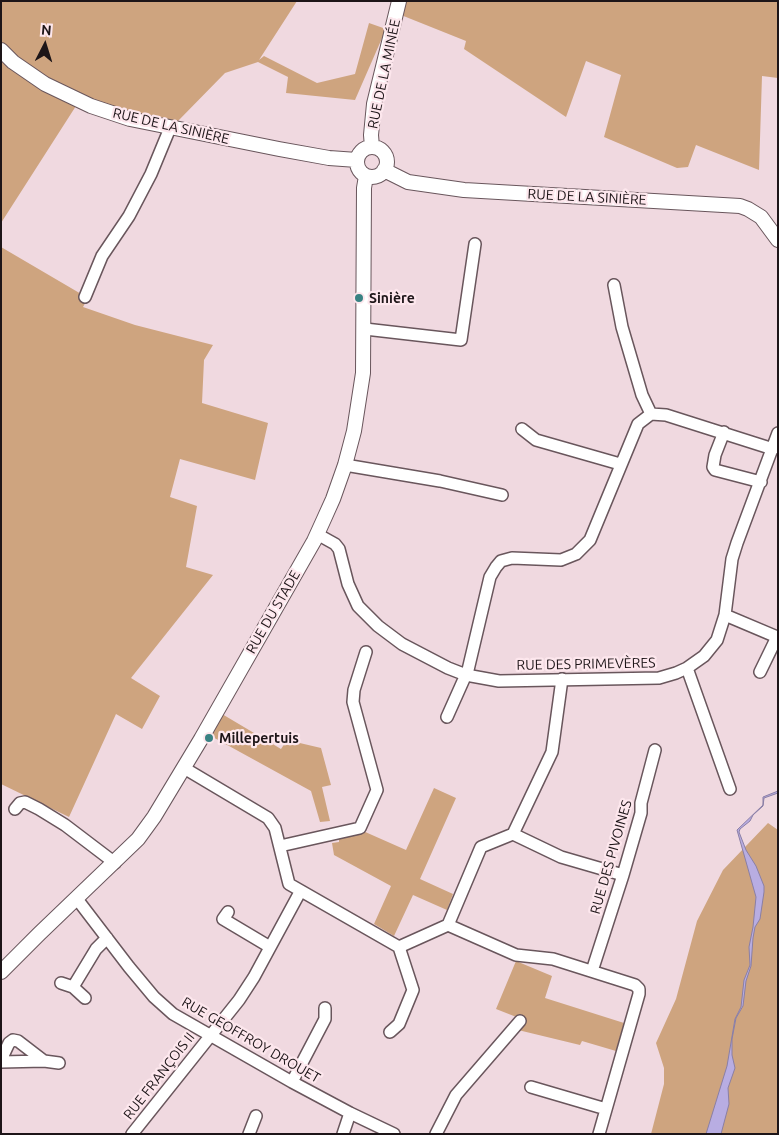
<!DOCTYPE html>
<meta charset="utf-8">
<style>
body{margin:0}
#map{position:relative;width:779px;height:1135px;overflow:hidden;background:#f0d9e0;font-family:Ubuntu,sans-serif}
canvas{display:block}
.frame{position:absolute;inset:0;border:2px solid #1d1518;pointer-events:none}
.north{position:absolute;left:20px;top:20px;width:50px;height:50px;-webkit-text-stroke:4px #fde7ed;paint-order:stroke;rotate:5deg;font-size:14px;font-weight:700;line-height:20px;text-align:center;color:#1d1518}
.north::after{content:'';display:block;margin:auto;width:18px;height:22px;background:#1d1518;clip-path:polygon(50% 0,100% 100%,50% 72%,0 100%)}
</style>
<div id="map">
<canvas width="779" height="1135"></canvas>
<div class="frame"></div>
<div class="north">N</div>
</div>
<script>
const c = document.querySelector('canvas').getContext('2d');
c.lineJoin = 'round';
function paint(path, color) { c.fillStyle = color; c.fill(path, 'evenodd'); }
const shape = rows => new Path2D(rows.map(r => 'M' + r).join(''));
function trace(path, color, width, dash) { c.strokeStyle = color; c.lineWidth = width; c.lineCap = dash ? 'butt' : 'round'; c.setLineDash(dash || []); c.stroke(path); }
function label(font, color, halo, rows, align = 'center') {
  c.font = font + ' Ubuntu,sans-serif'; c.lineWidth = 4.5; c.setLineDash([]); c.textBaseline = 'middle'; c.strokeStyle = halo; c.fillStyle = color; for (const [text, x, y, turn = 0] of rows) {
    c.save(); c.translate(x, y); c.rotate((+turn || 0) * Math.PI / 180); c.textAlign = isNaN(turn) ? turn : align; if (halo) c.strokeText(text, 0, 0); c.fillText(text, 0, 0); c.restore();
  }
}
paint(shape([
 [1,1,297,1,259,60,264,56,317,83,355,74,369,23,386,29,355,100,286,93,288,77,258,62,225,73,178,121,126,111,83,95,1,223],
 [405,1,778,1,778,78,762,76,759,170,696,145,688,167,677,168,604,137,621,75,586,61,566,117,464,49,466,41,401,15],
 [1,247,88,298,83,307,135,325,213,345,204,360,202,403,268,423,255,480,180,459,170,497,197,506,186,567,213,575,131,678,160,696,142,729,116,714,69,817,1,784],
 [222,714,281,749,287,740,321,748,331,785,322,787,330,821,320,822,311,791,209,735],
 [434,788,456,798,420,879,453,894,447,910,413,895,394,936,374,924,391,886,334,855,332,843,339,842,339,836,363,831,406,850],
 [768,823,778,830,778,1134,651,1134,664,1084,664,1068,656,1043,676,999,697,921,723,870],
 [516,961,552,976,545,998,624,1023,616,1051,582,1041,580,1045,518,1030,524,1020,496,1009]
]), '#cea47f');
const water = shape([
 [778,791,778,793,764,798,763,806,753,815,750,821,740,829,739,832,746,850,756,866,764,886,764,892,760,919,755,927,753,938,751,966,746,981,743,1006,736,1018,732,1039,732,1055,735,1068,728,1088,729,1104,721,1134,706,1134,727,1066,735,1019,741,1007,744,980,750,965,749,947,753,927,756,897,737,830,763,805,763,797,778,791]
]);
paint(water, '#b8ade2');
trace(water, '#8a7fa5', 1);
const minor = shape([
 [614,285,622,327,642,395,651,414],
 [85,297,102,256,129,216,151,174,170,128],
 [365,329,461,340,475,244],
 [522,429,536,440,620,464],
 [724,432,715,455,713,467,715,470,761,482],
 [345,465,440,481,502,495],
 [317,534,335,544,339,549,348,584,358,606,378,626,402,644,448,668,466,675,499,681,659,678,676,673,687,668,704,656,717,640,725,615,732,559,737,543,778,433],
 [725,615,777,637,760,672],
 [687,668,730,789],
 [447,717,468,670,490,577,496,567,501,561,512,558,561,560,576,554,590,540,638,424,651,414,666,415,773,449],
 [184,768,268,818,275,828,289,884,399,947,448,925,516,955,553,959,635,985,639,989,639,994,599,1134],
 [15,809,20,803,25,802,39,809,65,825,115,863],
 [513,834,561,857,623,875],
 [280,846,360,828,377,790,353,702,354,690,366,652],
 [77,899,129,967,154,997,173,1014,292,1082,350,1113,394,1134],
 [228,912,223,919,270,947],
 [448,925,481,847,513,834,552,752,562,679],
 [592,971,623,875,641,813,641,803,655,750],
 [61,983,73,987,85,998],
 [73,987,96,949,107,938],
 [390,1032,399,1024,413,990,399,947],
 [1,1060,9,1043,13,1040,18,1041,44,1061],
 [1,1062,44,1061,59,1063],
 [292,1082,325,1019,325,1008],
 [531,1087,606,1109],
 [132,1134,239,1000,254,977,300,892],
 [249,1134,256,1116],
 [343,1134,350,1113],
 [436,1134,456,1095,520,1021]
]);
const tertiary = shape([
 [1,50,13,62,45,84,91,106,130,119,279,149,329,158,357,160],
 [372,147,371,135,374,104,399,1],
 '357 162a15 15 0 1 1 30 0a15 15 0 1 1-30 0Z',
 [384,170,408,182,464,190,740,206,748,209,761,217,778,240],
 [1,972,39,934,138,839,154,817,201,739,314,541,324,519,333,499,345,465,354,431,363,373,364,188,366,176]
]);
trace(minor, '#69565c', 14);
trace(tertiary, '#69565c', 16);
trace(minor, '#fff', 11);
trace(tertiary, '#fff', 14);
for (const [x, y, r, color] of [
 [359,298,5,"#398283"],
 [209,738,5,"#398283"]
]) { const dot = new Path2D(); dot.arc(x, y, r, 0, 2 * Math.PI); c.fillStyle = color; c.fill(dot); trace(dot, '#fde7ed', 2); }
label('14px', '#1d1518', '#fde7ed', [
 ["RUE DE LA MINÉE",384,74,-78],
 ["RUE DE LA SINIÈRE",171,126,13],
 ["RUE DE LA SINIÈRE",587,197,3],
 ["RUE DU STADE",273,612,-60],
 ["RUE DES PRIMEVÈRES",586,664,-1],
 ["RUE DES PIVOINES",611,857,-74],
 ["RUE GEOFFROY DROUET",251,1040,30],
 ["RUE FRANÇOIS II",159,1076,-52]
]);
label('bold 14px', '#1d1518', '#fde7ed', [
 ["Sinière",369,298],
 ["Millepertuis",219,738]
], 'left');
</script>
